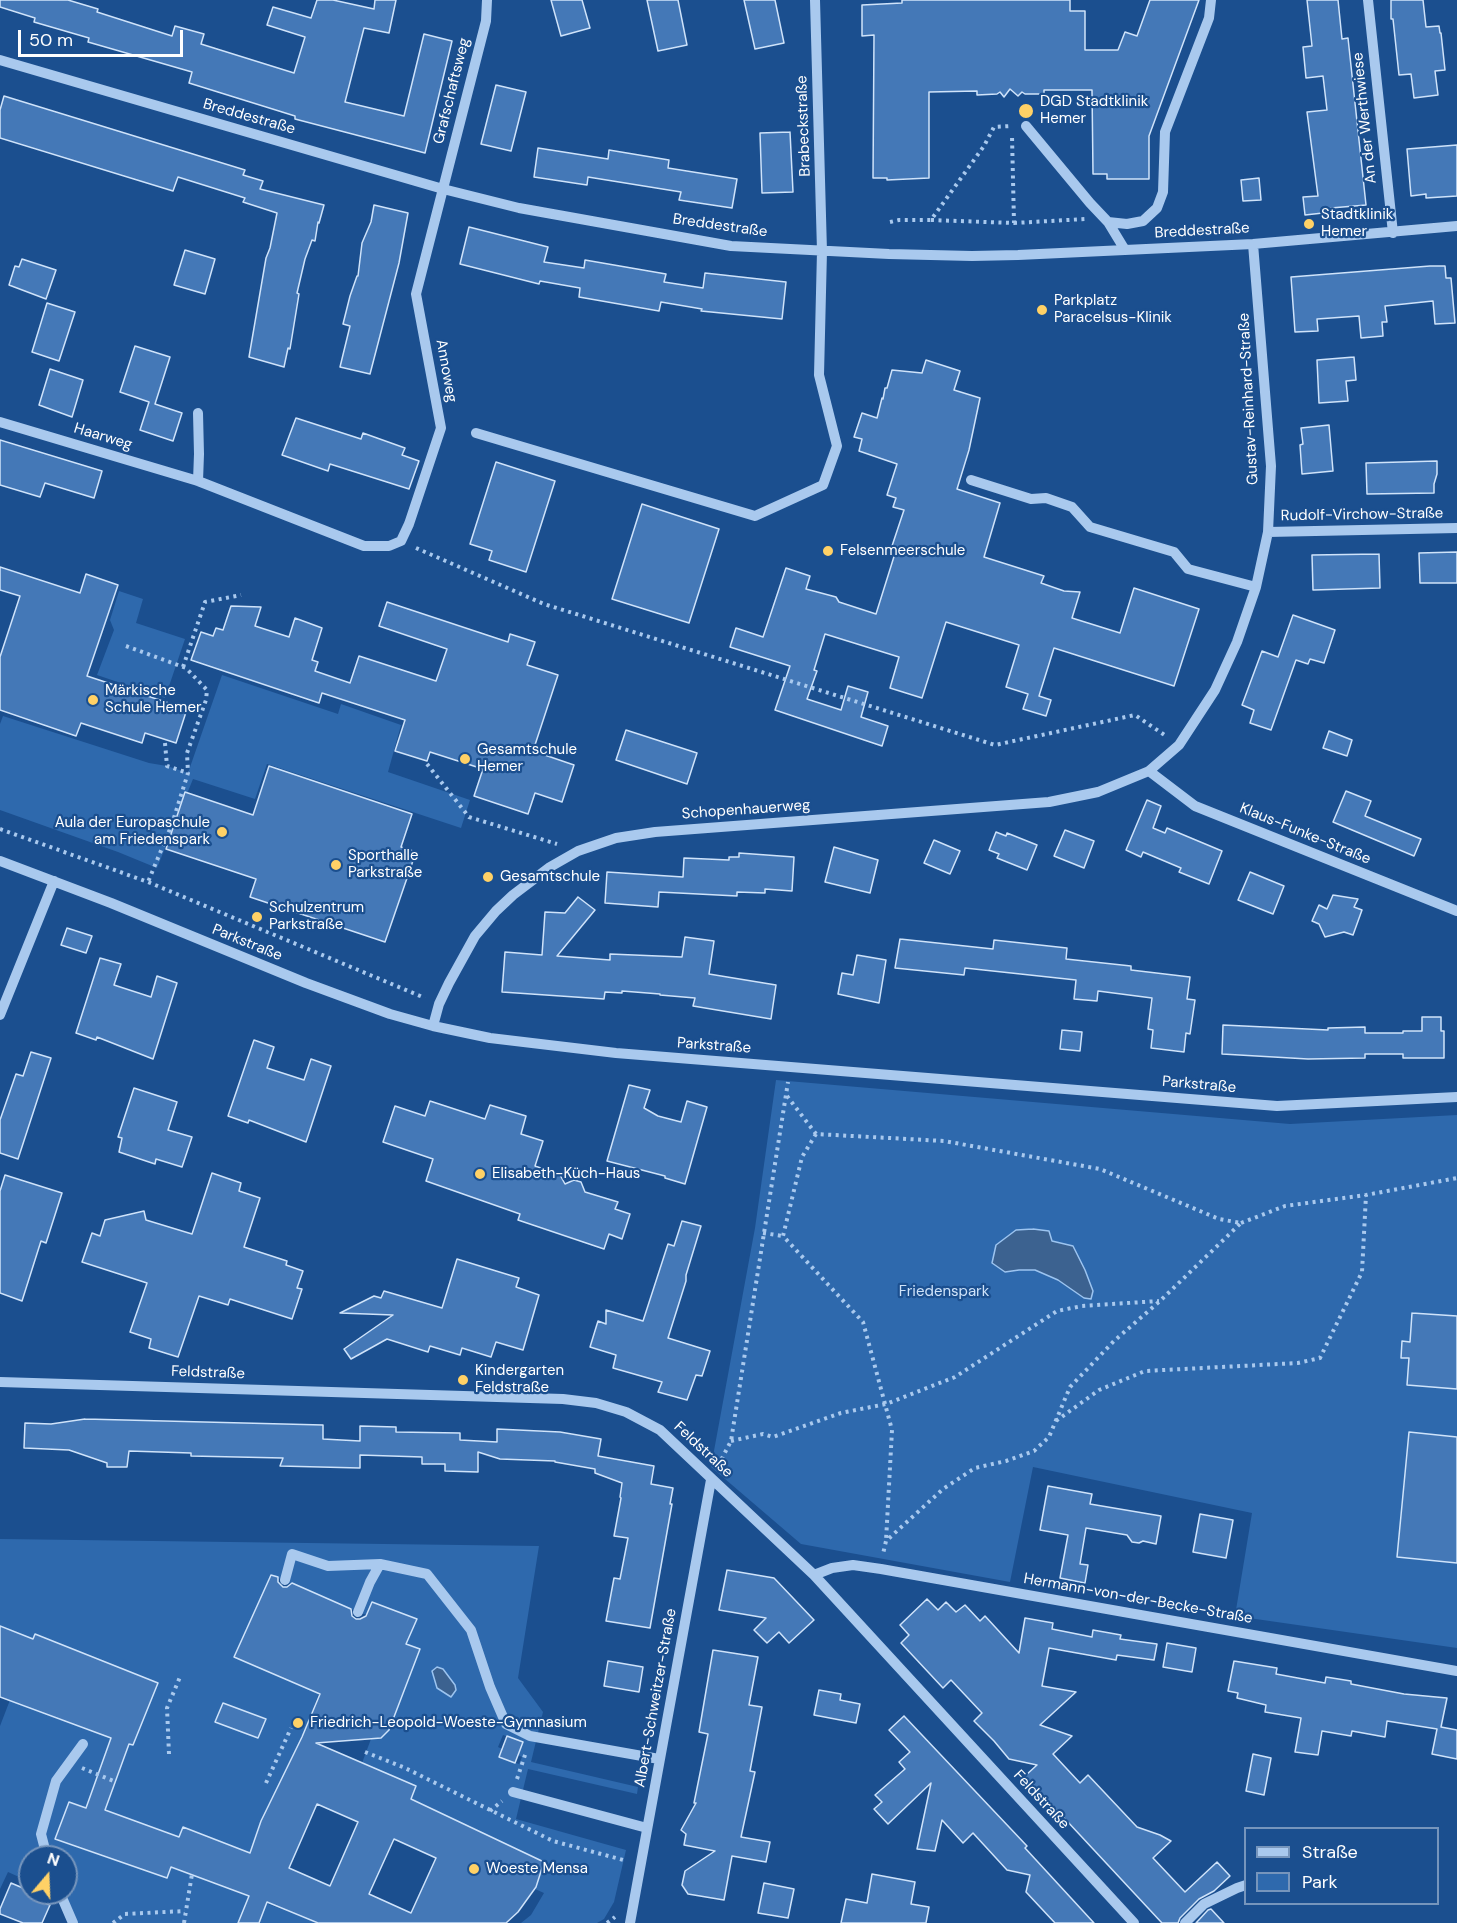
<!DOCTYPE html>
<meta charset="utf-8">
<style>
body{margin:0}
#map{position:relative;width:1457px;height:1923px;overflow:hidden;background:#1b4f8f;font-family:"DM Sans",sans-serif}
canvas{display:block}
.legend{position:absolute;left:1244px;top:1827px;width:195px;height:78px;box-sizing:border-box;background:#1b4f8f;border:2px solid #7695bc;margin:0;padding:8px 10px;list-style:none;font-size:18px;color:#fff}
.legend li{display:flex;align-items:center;gap:12px;height:30px}
.legend b{width:30px;border:2px solid #7695bc}
.north{position:absolute;left:18px;top:1845px;width:60px;height:60px;box-sizing:border-box;background:#1b4f8f;border:2px solid #7695bc;border-radius:50%;rotate:19deg;font-size:16px;font-weight:700;line-height:24px;text-align:center;color:#fff}
.north::after{content:'';display:block;margin:auto;width:21px;height:27px;background:#ffd166;clip-path:polygon(50% 0,100% 100%,50% 72%,0 100%)}
.scale{position:absolute;left:18px;top:30px;width:165px;height:27px;box-sizing:border-box;border:3px solid #fff;border-top:0;padding-left:8px;font-size:18px;line-height:21px;white-space:nowrap;color:#fff;-webkit-text-stroke:4px #1b4f8f;paint-order:stroke}
</style>
<div id="map">
<canvas width="1457" height="1923"></canvas>
<ul class="legend">
<li><b style="height:8px;background:#a9c9ee"></b>Straße</li>
<li><b style="height:16px;background:#2e69ad"></b>Park</li>
</ul>
<div class="north">N</div>
<div class="scale">50 m</div>
</div>
<script>
const c = document.querySelector('canvas').getContext('2d');
c.lineJoin = 'round';
function paint(path, color) { c.fillStyle = color; c.fill(path, 'evenodd'); }
const shape = rows => new Path2D(rows.map(r => 'M' + r).join(''));
function trace(path, color, width, dash) { c.strokeStyle = color; c.lineWidth = width; c.lineCap = dash ? 'butt' : 'round'; c.setLineDash(dash || []); c.stroke(path); }
function label(font, color, halo, rows, align = 'center') {
  c.font = font + ' "DM Sans",sans-serif'; c.lineWidth = 4.5; c.setLineDash([]); c.textBaseline = 'middle'; c.strokeStyle = halo; c.fillStyle = color; for (const [text, x, y, turn = 0] of rows) {
    c.save(); c.translate(x, y); c.rotate((+turn || 0) * Math.PI / 180); c.textAlign = isNaN(turn) ? turn : align; if (halo) c.strokeText(text, 0, 0); c.fillText(text, 0, 0); c.restore();
  }
}
paint(shape([
 [119,591,143,599,136,623,185,639,165,698,97,675,114,630,110,620],
 [222,675,338,714,341,704,401,725,388,772,470,800,461,828,267,764,255,799,193,779,157,868,118,852,0,810,0,724,3,716,149,763,167,766,188,773],
 [776,1080,1290,1124,1457,1115,1457,1648,1235,1616,1252,1513,1033,1467,1010,1582,801,1544,711,1467,755,1228],
 [0,1539,539,1546,518,1678,543,1712,531,1762,638,1787,637,1794,528,1769,516,1819,626,1850,614,1902,604,1919,597,1923,521,1923,531,1915,544,1893,535,1889,544,1862,411,1799,416,1786,362,1763,371,1739,381,1738,389,1730,419,1649,406,1644,416,1619,373,1602,367,1615,358,1612,271,1575,234,1657,319,1693,303,1735,261,1821,250,1853,184,1827,179,1837,105,1810,129,1743,158,1683,35,1634,33,1639,0,1626],
 [223,1703,265,1718,258,1738,215,1722],
 [503,1735,523,1742,518,1755,522,1757,519,1764,499,1757,502,1749,498,1747],
 [10,1700,111,1738,86,1808,68,1803,56,1840,167,1878,171,1867,318,1923,73,1923,61,1896,54,1893,66,1893,66,1857,30,1857,30,1882,8,1872,0,1889,0,1726]
]), '#2e69ad');
const water = shape([
 [1033,1229,1049,1231,1052,1241,1073,1246,1085,1270,1093,1291,1091,1299,1084,1298,1058,1280,1035,1270,1019,1270,1005,1272,992,1263,996,1245,1016,1230,1033,1229],
 [437,1667,443,1669,455,1685,456,1690,451,1697,437,1688,432,1671,437,1667]
]);
paint(water, '#3c6290');
trace(water, '#9cc4f0', 1.5);
const building = shape([
 [0,0,68,0,98,9,97,12,172,36,175,26,204,34,201,44,294,73,305,37,267,25,273,7,311,18,317,0,333,0,374,9,375,0,396,0,389,33,364,28,345,102,404,116,424,34,452,41,425,153,295,119,295,116,189,83,192,72,88,42,89,38,34,22,35,18,0,7,0,0],
 [551,0,582,0,590,28,561,36,551,0],
 [647,0,678,0,687,45,658,51,647,0],
 [744,0,775,0,784,43,755,49,744,0],
 [902,0,1070,0,1070,11,1085,11,1085,50,1118,50,1125,32,1137,36,1150,0,1199,0,1149,136,1149,179,1107,179,1107,174,1093,174,1092,90,1044,90,1044,94,1025,94,1022,92,1018,96,1010,89,1004,97,1000,92,997,94,977,95,977,91,929,92,929,178,887,180,887,178,873,178,874,35,862,36,862,5,902,3,902,0],
 [1307,0,1338,0,1342,39,1348,38,1366,205,1331,208,1332,212,1305,215,1303,197,1318,196,1307,112,1327,110,1323,76,1306,78,1303,47,1312,46,1307,0],
 [1391,0,1423,0,1426,27,1439,26,1440,33,1441,33,1445,70,1435,71,1438,95,1414,98,1411,74,1399,75,1393,19,1391,19,1391,0],
 [496,85,526,92,511,151,481,144,496,85],
 [4,96,245,170,243,175,263,181,260,189,324,205,319,223,318,222,315,241,312,240,305,259,297,293,299,294,290,349,288,348,284,367,249,357,266,258,270,248,277,213,243,202,245,198,178,177,173,191,0,138,0,110,4,96],
 [790,132,793,192,762,193,760,133,790,132],
 [1457,145,1457,196,1426,198,1426,194,1411,196,1407,149,1457,145],
 [538,148,608,159,609,150,669,160,668,168,737,179,732,208,679,200,681,192,588,177,587,185,534,177,538,148],
 [1259,178,1261,200,1243,201,1241,180,1259,178],
 [374,205,408,213,399,263,370,374,340,367,350,326,343,324,350,296,357,276,358,276,362,243,371,222,374,205],
 [469,227,548,247,544,262,584,268,585,260,666,274,664,282,703,288,705,273,786,282,782,319,701,311,702,309,661,302,659,311,579,297,580,288,540,281,539,284,460,264,469,227],
 [185,250,215,259,205,294,174,285,185,250],
 [22,259,56,270,46,299,9,285,15,266,19,267,22,259],
 [1430,266,1445,266,1446,278,1451,278,1455,323,1435,324,1433,301,1385,306,1387,322,1382,322,1383,336,1361,338,1359,316,1317,319,1318,331,1295,332,1291,277,1430,266],
 [47,303,75,312,59,361,32,352,47,303],
 [135,346,170,357,155,404,182,413,173,441,140,430,149,402,120,392,135,346],
 [1354,357,1356,380,1346,381,1348,401,1319,403,1317,360,1354,357],
 [926,360,960,371,954,390,980,398,969,450,957,489,1000,503,984,557,1044,576,1041,583,1064,591,1080,592,1072,618,1120,633,1134,588,1199,609,1174,686,1054,648,1039,696,1051,700,1046,716,1023,709,1028,694,1006,687,1019,645,946,622,922,698,890,688,899,657,825,634,814,670,817,671,807,699,841,710,848,686,868,692,861,717,888,726,882,746,775,710,790,666,730,647,736,628,763,637,786,568,810,576,806,589,836,597,839,602,876,614,897,547,892,546,904,510,893,507,896,498,887,495,897,464,859,451,862,439,854,437,862,413,877,418,882,398,883,399,885,388,887,388,892,370,922,373,926,360],
 [50,369,83,380,72,417,39,405,50,369],
 [296,418,361,439,363,433,405,448,402,455,419,461,409,489,330,464,328,471,282,455,296,418],
 [1329,425,1333,471,1302,474,1300,445,1303,444,1301,428,1329,425],
 [0,440,102,471,94,498,45,483,40,497,0,485,0,440],
 [1437,461,1437,474,1434,484,1434,493,1367,494,1366,463,1437,461],
 [496,462,555,481,526,572,489,560,492,551,470,544,496,462],
 [642,504,719,529,689,623,612,599,642,504],
 [1457,552,1457,583,1420,583,1419,553,1457,552],
 [1379,554,1380,588,1313,590,1312,555,1379,554],
 [0,567,80,593,86,574,118,585,87,676,187,709,176,743,145,733,142,743,81,723,76,736,0,710,0,657,20,596,0,590,0,567],
 [387,602,508,642,510,634,535,642,527,665,558,675,533,751,574,765,562,802,535,793,528,814,474,796,483,769,430,752,427,761,395,751,405,720,322,693,319,703,191,660,201,632,213,636,216,628,223,630,231,606,261,607,255,626,289,637,295,618,322,628,312,660,318,662,315,671,350,683,359,656,436,681,447,649,379,626,387,602],
 [1293,615,1335,630,1324,663,1310,659,1308,664,1296,660,1271,730,1250,723,1254,710,1242,705,1262,651,1278,657,1293,615],
 [626,730,697,753,687,784,616,760,626,730],
 [1329,731,1352,740,1347,756,1323,748,1329,731],
 [269,766,412,814,401,847,416,852,385,942,250,897,256,879,166,849,185,792,253,815,269,766],
 [1346,791,1371,801,1365,816,1421,839,1414,856,1333,822,1346,791],
 [1147,800,1161,806,1153,828,1165,833,1167,828,1222,851,1209,884,1179,872,1181,868,1143,852,1141,857,1126,850,1147,800],
 [1065,830,1094,841,1084,868,1054,856,1065,830],
 [996,832,1006,836,1007,833,1037,845,1027,870,997,858,999,854,989,850,996,832],
 [934,840,960,851,950,874,924,863,934,840],
 [834,847,878,860,870,893,825,882,834,847],
 [739,853,794,857,792,891,765,889,765,893,737,892,737,896,659,892,658,907,605,903,607,872,683,877,684,858,729,860,729,857,739,857,739,853],
 [1250,872,1284,886,1273,914,1238,900,1250,872],
 [1333,895,1358,899,1354,907,1362,910,1353,935,1344,932,1325,937,1319,924,1312,921,1319,905,1327,909,1333,895],
 [578,897,595,910,557,956,610,960,610,954,682,957,685,937,714,941,709,974,776,985,771,1019,693,1006,695,998,660,995,660,994,622,991,622,993,605,992,604,999,502,992,505,952,542,955,545,912,565,913,578,897],
 [67,928,92,936,86,953,61,945,67,928],
 [900,939,993,949,994,940,1067,948,1066,959,1131,966,1131,970,1190,977,1187,999,1195,1000,1190,1034,1186,1033,1184,1052,1151,1048,1153,1030,1148,1029,1152,998,1098,991,1097,1001,1074,999,1076,980,965,968,964,975,895,968,900,939],
 [857,955,886,960,879,1003,838,994,842,973,853,975,857,955],
 [100,958,121,964,114,985,151,997,157,976,177,983,153,1059,97,1037,96,1040,76,1033,100,958],
 [1422,1017,1441,1017,1441,1031,1444,1031,1444,1058,1403,1058,1403,1054,1365,1054,1365,1058,1308,1059,1222,1054,1223,1025,1328,1030,1328,1028,1365,1027,1365,1033,1403,1033,1403,1031,1422,1031,1422,1017],
 [1062,1030,1082,1032,1080,1051,1060,1049,1062,1030],
 [254,1040,274,1047,267,1068,304,1080,311,1059,331,1066,306,1142,249,1120,248,1123,228,1116,254,1040],
 [31,1052,51,1058,18,1159,0,1153,0,1120,16,1074,23,1076,31,1052],
 [629,1085,650,1090,644,1108,658,1116,681,1122,687,1101,707,1107,685,1184,665,1178,665,1176,607,1161,629,1085],
 [134,1088,177,1102,168,1130,192,1137,182,1167,156,1159,155,1164,119,1152,122,1138,118,1137,134,1088],
 [430,1101,485,1119,490,1105,526,1116,521,1134,543,1141,535,1166,560,1175,565,1184,574,1180,581,1182,585,1192,618,1202,615,1209,630,1214,622,1239,609,1234,604,1249,518,1220,520,1214,426,1181,433,1159,383,1142,395,1106,425,1116,430,1101],
 [212,1173,241,1183,239,1191,260,1198,244,1247,287,1261,286,1265,303,1271,297,1288,302,1289,292,1319,230,1299,228,1305,199,1296,178,1357,149,1348,151,1339,130,1332,147,1283,82,1262,92,1233,100,1236,105,1220,144,1211,146,1220,192,1234,212,1173],
 [5,1175,62,1193,46,1243,41,1241,22,1301,0,1293,0,1191,5,1175],
 [682,1221,701,1226,686,1275,686,1281,668,1338,710,1351,702,1376,696,1375,687,1400,658,1392,662,1382,613,1368,616,1355,590,1347,598,1321,606,1324,606,1310,643,1321,668,1244,674,1246,682,1221],
 [457,1259,519,1278,516,1287,539,1295,523,1350,496,1342,491,1357,462,1348,460,1355,430,1346,428,1352,387,1339,351,1359,344,1349,393,1315,340,1313,374,1296,381,1298,384,1291,442,1308,457,1259],
 [1412,1313,1457,1316,1457,1389,1407,1385,1409,1358,1401,1358,1402,1341,1410,1342,1412,1313],
 [85,1419,323,1425,323,1439,360,1441,360,1426,396,1427,396,1432,460,1433,460,1440,497,1442,497,1429,560,1432,601,1439,598,1456,654,1466,651,1484,673,1488,670,1504,672,1504,650,1628,606,1621,614,1578,620,1579,628,1538,614,1536,621,1498,620,1497,622,1483,595,1473,595,1469,555,1462,555,1461,500,1459,478,1452,478,1472,445,1471,445,1464,422,1464,422,1457,360,1455,360,1468,280,1466,283,1458,191,1456,191,1453,129,1451,127,1467,107,1467,107,1463,69,1450,24,1448,25,1423,51,1424,85,1419],
 [1409,1432,1457,1437,1457,1563,1397,1557,1409,1432],
 [1048,1486,1092,1494,1090,1504,1161,1516,1156,1544,1143,1541,1139,1543,1132,1542,1127,1535,1086,1528,1080,1564,1088,1565,1085,1583,1060,1578,1068,1535,1040,1530,1048,1486],
 [1200,1514,1233,1520,1226,1558,1193,1552,1200,1514],
 [727,1570,774,1578,814,1620,789,1643,779,1632,767,1643,754,1630,766,1618,719,1610,727,1570],
 [271,1575,278,1577,278,1582,283,1587,287,1587,292,1583,351,1609,352,1616,356,1619,360,1619,366,1616,372,1602,417,1619,406,1644,420,1649,389,1730,381,1738,316,1743,416,1786,411,1799,544,1862,536,1887,518,1912,506,1923,318,1923,267,1902,259,1923,238,1923,249,1896,171,1867,167,1878,55,1839,69,1802,86,1808,111,1738,0,1697,0,1626,33,1639,35,1634,158,1683,133,1745,129,1744,105,1810,179,1837,183,1827,250,1853,261,1821,302,1737,320,1694,234,1657,271,1575],
 [317,1804,358,1822,330,1886,289,1868,317,1804],
 [394,1839,436,1858,411,1913,369,1894,394,1839],
 [927,1599,938,1610,946,1602,956,1612,965,1605,980,1621,985,1616,1019,1653,1025,1618,1053,1623,1052,1629,1092,1637,1093,1630,1121,1635,1120,1639,1157,1644,1154,1660,1117,1655,1116,1660,1049,1648,1042,1686,1076,1692,1040,1725,1072,1736,1053,1754,1080,1783,1088,1775,1137,1827,1160,1835,1171,1841,1153,1858,1185,1892,1217,1862,1230,1876,1214,1891,1199,1899,1180,1918,1178,1923,1162,1923,1025,1776,1037,1765,1009,1759,994,1741,974,1721,982,1713,951,1680,943,1688,901,1643,909,1635,900,1625,927,1599],
 [1167,1643,1196,1648,1192,1672,1163,1667,1167,1643],
 [713,1650,758,1657,749,1705,762,1707,750,1771,755,1772,741,1837,770,1842,766,1862,732,1856,724,1900,688,1894,682,1885,685,1871,715,1851,684,1845,686,1834,681,1830,696,1803,694,1803,708,1734,699,1732,713,1650],
 [608,1661,643,1667,639,1692,604,1686,608,1661],
 [1234,1661,1277,1668,1276,1674,1325,1683,1326,1677,1351,1681,1351,1684,1404,1694,1447,1698,1441,1727,1457,1730,1457,1759,1432,1754,1437,1729,1387,1721,1385,1737,1352,1731,1351,1736,1322,1731,1318,1755,1295,1752,1301,1718,1265,1712,1266,1705,1237,1698,1238,1693,1228,1691,1234,1661],
 [819,1690,841,1694,840,1700,860,1704,856,1723,814,1715,819,1690],
 [223,1703,266,1719,258,1738,215,1722,223,1703],
 [904,1716,1027,1846,1025,1848,1094,1923,1055,1923,1026,1892,1030,1875,1007,1870,973,1833,963,1843,942,1820,935,1851,917,1849,931,1783,888,1824,874,1809,882,1802,875,1795,905,1769,899,1762,910,1752,889,1730,904,1716],
 [507,1736,523,1742,515,1763,499,1757,507,1736],
 [1253,1754,1271,1758,1264,1795,1246,1791,1253,1754],
 [872,1874,915,1882,911,1904,929,1907,926,1923,841,1923,846,1899,867,1903,872,1874],
 [11,1883,30,1891,30,1897,50,1905,42,1923,23,1923,0,1914,0,1909,11,1883],
 [764,1883,794,1889,788,1918,758,1913,764,1883],
 [1211,1909,1224,1923,1196,1923,1208,1910,1211,1909]
]);
paint(building, '#4478b7');
trace(building, '#cfe3fa', 1.5);
trace(shape([
 [931,220,1014,223,1012,136],
 [890,222,899,220,931,220,984,146,994,127,1011,126],
 [1014,223,1085,219],
 [416,548,544,604,995,745,1135,715,1166,736],
 [126,646,186,668,207,690,206,700,187,753,188,773,172,824,148,882],
 [183,667,205,602,241,595],
 [165,743,167,766,188,773],
 [427,764,469,817,557,844],
 [0,829,148,882,425,998],
 [787,1096,816,1134,944,1141,1100,1169,1219,1219,1241,1223,1160,1301,1114,1341,1070,1387,1049,1437,1034,1451,1006,1461,975,1468,943,1489,886,1541,883,1554],
 [816,1134,802,1157,783,1236,863,1322,892,1430,886,1541],
 [1241,1223,1285,1206,1366,1195,1457,1178],
 [763,1233,783,1236],
 [1056,1421,1099,1390,1145,1371,1298,1363,1320,1358,1362,1272,1366,1195],
 [731,1441,763,1434,773,1437,841,1413,886,1404,955,1377,1057,1311,1082,1306,1159,1301],
 [718,1466,731,1441,788,1082],
 [365,1752,403,1767,553,1841,627,1861],
 [169,1754,167,1708,180,1677],
 [82,1768,116,1782],
 [517,1779,526,1752],
 [266,1783,291,1728],
 [490,1811,502,1801],
 [113,1923,125,1914,185,1911],
 [184,1923,192,1874],
 [607,1923,615,1917]
]), '#a9c9ee', 4, [3, 4.5]);
trace(shape([
 [1368,0,1393,233],
 [0,60,443,189,519,208,731,246,889,254,972,256,1018,255,1253,244,1457,226],
 [1026,126,1090,203,1108,222,1127,224,1143,221,1157,208,1163,192,1165,132,1209,18,1211,0],
 [1108,222,1125,250],
 [198,413,199,454,198,481],
 [0,422,198,481,364,546,389,546,401,541,409,524,441,428,416,294,486,21,487,0],
 [476,433,755,516,823,485,837,446,819,375,822,251,815,0],
 [971,480,1031,499,1046,498,1072,507,1090,527,1174,552,1188,569,1256,587],
 [1268,532,1457,528],
 [1149,771,1195,806,1457,911],
 [0,861,111,903,306,983,390,1014,433,1026,490,1038,616,1053,1277,1106,1457,1097],
 [0,1015,54,881],
 [433,1026,439,1004,449,983,475,936,496,911,513,895,550,867,578,851,616,838,655,832,1049,802,1098,792,1149,771,1179,745,1215,690,1237,642,1256,587,1268,532,1271,466,1253,244],
 [0,1382,563,1399,596,1403,626,1412,660,1430,814,1575,1134,1923],
 [814,1575,832,1568,853,1565,881,1569,1457,1671],
 [285,1580,292,1554,328,1566,380,1564,427,1574,471,1630,490,1687,506,1724,530,1736,659,1759],
 [358,1612,370,1582,380,1564],
 [513,1792,647,1828],
 [47,1857,41,1834,56,1781,83,1744],
 [60,1893,73,1923],
 [630,1923,711,1480],
 [1185,1923,1204,1904,1237,1888,1246,1885]
]), '#a9c9ee', 10);
for (const [x, y, r, color] of [
 [1026,111,8,"#ffd166"],
 [1309,224,6,"#ffd166"],
 [1042,310,6,"#ffd166"],
 [828,551,6,"#ffd166"],
 [93,700,6,"#ffd166"],
 [465,759,6,"#ffd166"],
 [222,832,6,"#ffd166"],
 [336,865,6,"#ffd166"],
 [488,877,6,"#ffd166"],
 [257,917,6,"#ffd166"],
 [480,1174,6,"#ffd166"],
 [463,1380,6,"#ffd166"],
 [298,1723,6,"#ffd166"],
 [474,1869,6,"#ffd166"]
]) { const dot = new Path2D(); dot.arc(x, y, r, 0, 2 * Math.PI); c.fillStyle = color; c.fill(dot); trace(dot, '#1b4f8f', 2); }
label('15px', '#fff', '#1b4f8f', [
 ["Grafschaftsweg",452,91,-76],
 ["Breddestraße",249,117,16],
 ["An der Werthwiese",1365,118,-96],
 ["Brabeckstraße",804,126,-92],
 ["Breddestraße",720,226,8],
 ["Breddestraße",1202,231,-3],
 ["Annoweg",446,371,80],
 ["Gustav-Reinhard-Straße",1249,399,-93],
 ["Haarweg",103,437,17],
 ["Rudolf-Virchow-Straße",1362,515,-1],
 ["Schopenhauerweg",746,810,-4],
 ["Klaus-Funke-Straße",1305,834,22],
 ["Parkstraße",247,943,22],
 ["Parkstraße",714,1046,4],
 ["Parkstraße",1199,1085,5],
 ["Feldstraße",208,1373,2],
 ["Feldstraße",703,1450,43],
 ["Hermann-von-der-Becke-Straße",1138,1599,10],
 ["Albert-Schweitzer-Straße",656,1698,-80],
 ["Feldstraße",1041,1800,47]
]);
label('15px', '#fff', '#1b4f8f', [
 ["DGD Stadtklinik",1040,102],
 ["Hemer",1040,119],
 ["Stadtklinik",1321,215],
 ["Hemer",1321,232],
 ["Parkplatz",1054,301],
 ["Paracelsus-Klinik",1054,318],
 ["Felsenmeerschule",840,551],
 ["Märkische",105,691],
 ["Schule Hemer",105,708],
 ["Gesamtschule",477,750],
 ["Hemer",477,767],
 ["Aula der Europaschule",210,823,"right"],
 ["am Friedenspark",210,840,"right"],
 ["Sporthalle",348,856],
 ["Parkstraße",348,873],
 ["Gesamtschule",500,877],
 ["Schulzentrum",269,908],
 ["Parkstraße",269,925],
 ["Elisabeth-Küch-Haus",492,1174],
 ["Kindergarten",475,1371],
 ["Feldstraße",475,1388],
 ["Friedrich-Leopold-Woeste-Gymnasium",310,1723],
 ["Woeste Mensa",486,1869]
], 'left');
label('15px', '#cfe3fa', '#1b4f8f', [
 ["Friedenspark",944,1292]
]);
</script>
